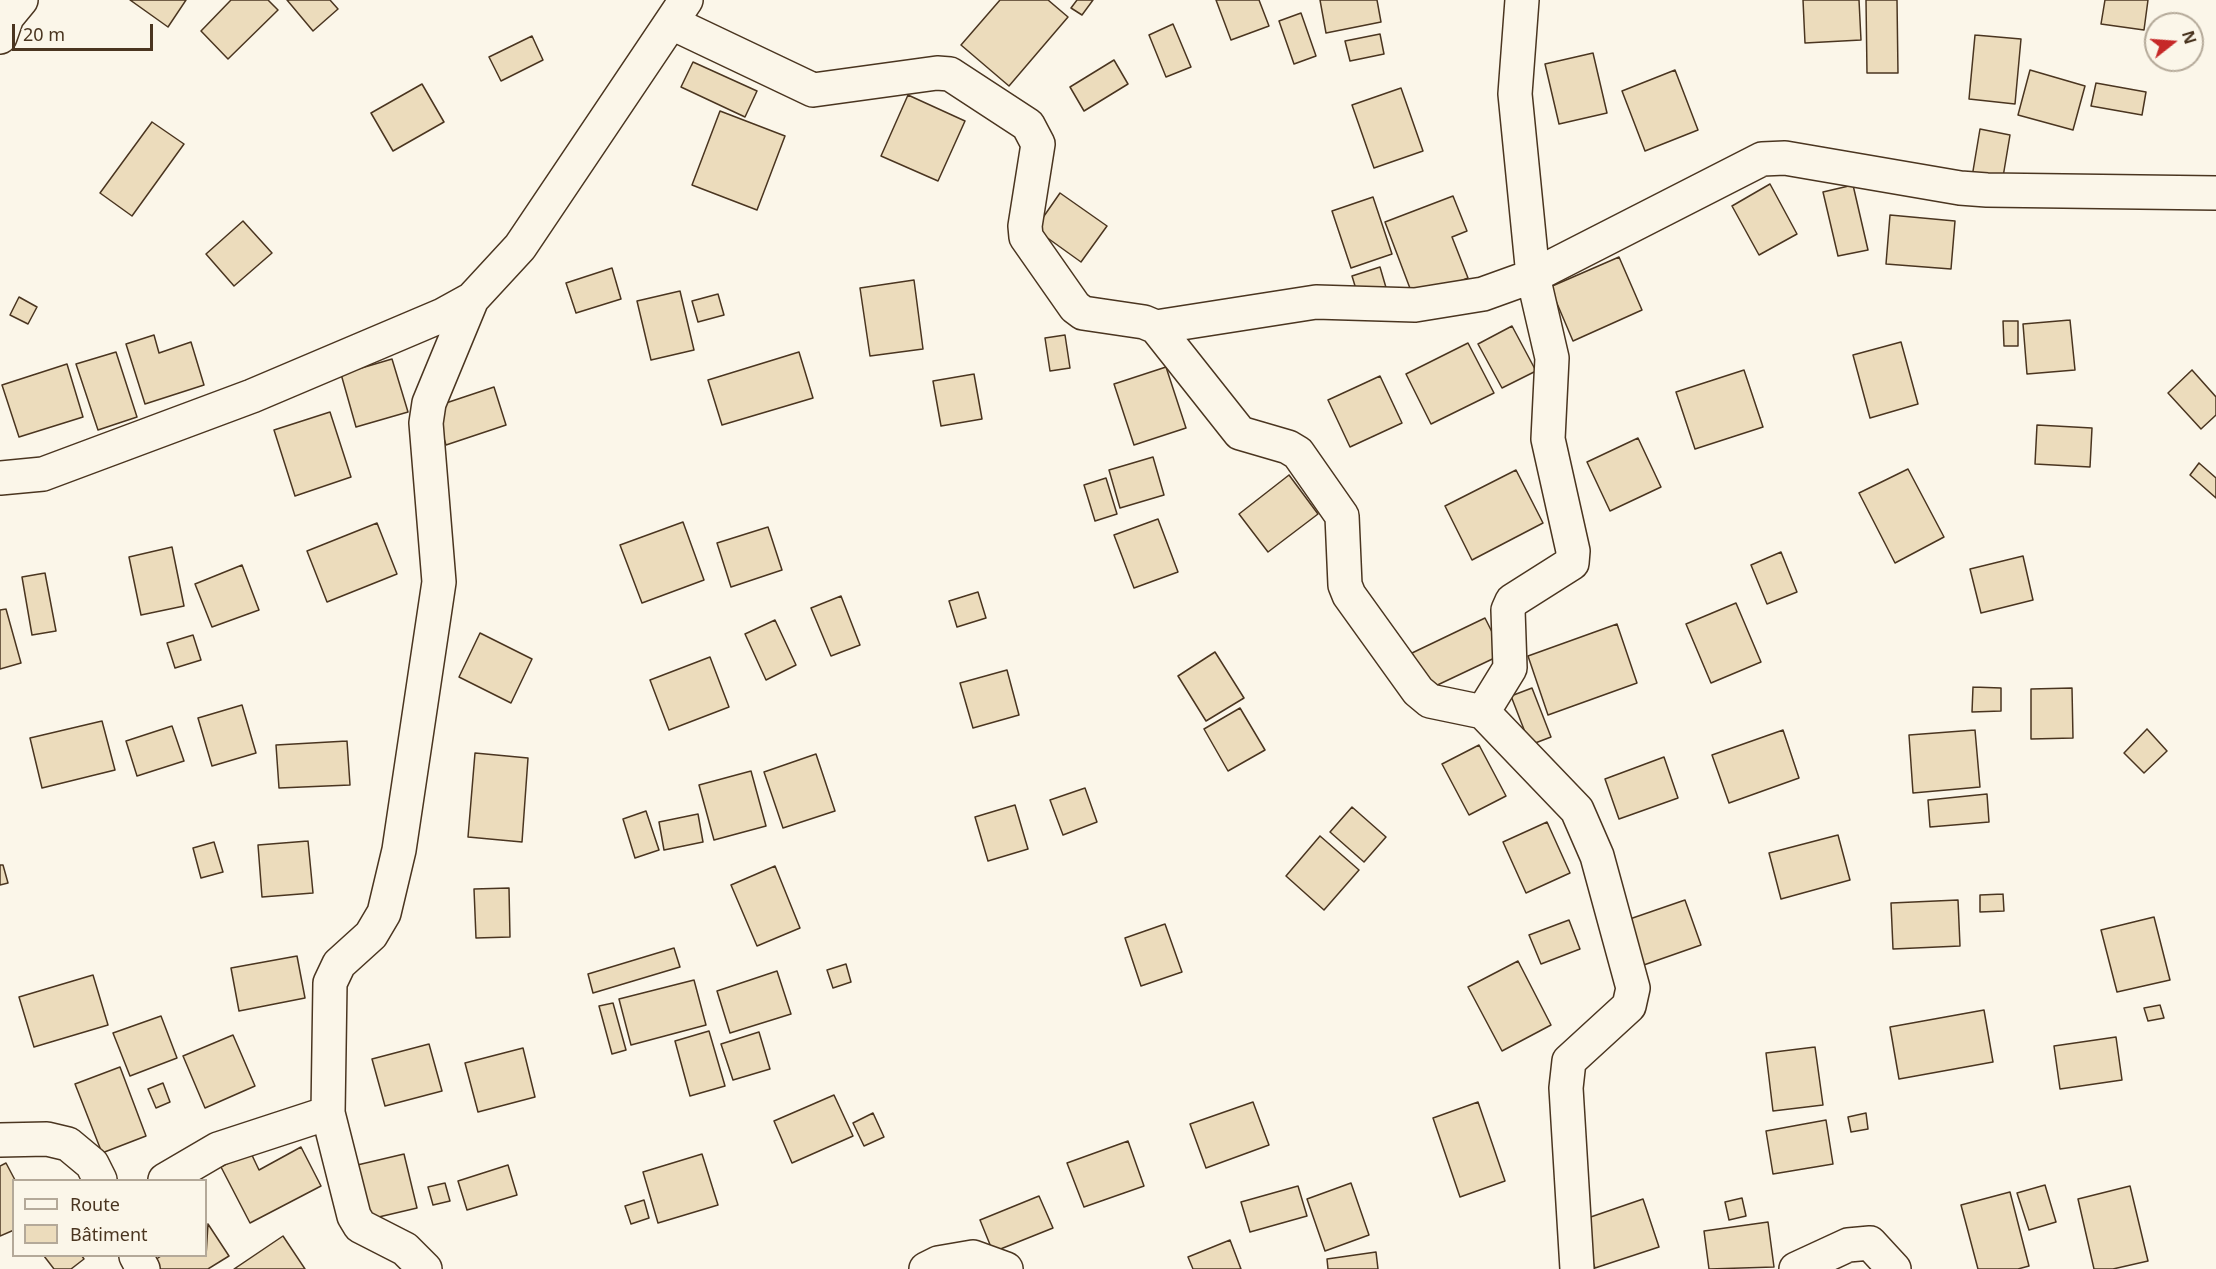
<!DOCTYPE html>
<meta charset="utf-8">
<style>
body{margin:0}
#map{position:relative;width:2216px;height:1269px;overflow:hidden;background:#fbf6e9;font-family:"Noto Sans",sans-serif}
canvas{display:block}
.legend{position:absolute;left:12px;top:1179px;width:195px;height:78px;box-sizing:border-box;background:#fbf6e9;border:2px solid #b4a999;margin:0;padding:8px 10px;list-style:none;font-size:18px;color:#4a3520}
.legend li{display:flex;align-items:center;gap:12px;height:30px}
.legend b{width:30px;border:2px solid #b4a999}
.north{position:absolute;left:2144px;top:12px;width:60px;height:60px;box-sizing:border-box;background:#fbf6e9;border:2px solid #b4a999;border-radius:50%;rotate:73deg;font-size:16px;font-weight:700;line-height:24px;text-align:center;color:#4a3520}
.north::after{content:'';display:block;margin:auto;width:21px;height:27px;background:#c62828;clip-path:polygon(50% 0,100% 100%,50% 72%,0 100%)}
.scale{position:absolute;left:12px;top:24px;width:141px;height:27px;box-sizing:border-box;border:3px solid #4a3520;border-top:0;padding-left:8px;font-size:18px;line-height:21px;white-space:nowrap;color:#4a3520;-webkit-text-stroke:4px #fbf6e9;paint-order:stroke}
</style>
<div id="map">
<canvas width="2216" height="1269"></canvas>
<ul class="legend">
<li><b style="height:8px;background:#fbf6e9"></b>Route</li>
<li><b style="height:16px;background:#ecdcbc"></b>Bâtiment</li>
</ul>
<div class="north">N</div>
<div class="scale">20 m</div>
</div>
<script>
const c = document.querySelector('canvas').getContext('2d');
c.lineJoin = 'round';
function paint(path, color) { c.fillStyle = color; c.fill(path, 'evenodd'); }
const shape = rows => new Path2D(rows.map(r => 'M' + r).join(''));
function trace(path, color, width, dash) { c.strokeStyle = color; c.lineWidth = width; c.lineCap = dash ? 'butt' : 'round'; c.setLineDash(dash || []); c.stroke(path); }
const building = shape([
 [130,0,186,0,168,27,130,0],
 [231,0,268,0,278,10,228,59,201,31,231,0],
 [287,0,330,0,338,9,313,31,287,0],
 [1000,0,1048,0,1068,17,1009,86,961,45,1000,0],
 [1077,0,1093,0,1082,15,1071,8,1077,0],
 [1216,0,1259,0,1269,26,1231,40,1216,0],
 [1320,0,1377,0,1381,22,1326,33,1320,0],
 [1803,0,1859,0,1861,40,1805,43,1803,0],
 [1866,0,1897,0,1898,73,1867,73,1866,0],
 [2105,0,2148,0,2144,30,2101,24,2105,0],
 [1301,13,1316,56,1294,64,1279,21,1301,13],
 [1173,24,1191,67,1166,77,1149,35,1173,24],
 [1380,34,1384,54,1350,61,1345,41,1380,34],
 [1975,35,2021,39,2015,104,1969,99,1975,35],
 [532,36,543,60,501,81,489,57,532,36],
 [1593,53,1607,113,1559,124,1545,64,1593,53],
 [1114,60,1128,84,1084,111,1070,87,1114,60],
 [693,62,757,91,745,117,681,87,693,62],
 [1675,70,1698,130,1645,151,1622,91,1675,70],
 [2030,70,2085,86,2073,130,2018,115,2030,70],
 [2096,83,2146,92,2142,115,2091,106,2096,83],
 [422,84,444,122,393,151,371,113,422,84],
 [1401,88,1423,151,1374,168,1352,105,1401,88],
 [908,95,965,121,938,181,881,156,908,95],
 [720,111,785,136,757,210,692,185,720,111],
 [152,122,184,144,132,216,100,193,152,122],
 [1980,129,2010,135,2002,183,1972,177,1980,129],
 [1770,184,1797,234,1759,255,1732,206,1770,184],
 [1853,185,1868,250,1838,256,1823,192,1853,185],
 [1060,193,1107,226,1081,262,1035,229,1060,193],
 [1453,196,1467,231,1452,237,1468,278,1414,299,1385,222,1453,196],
 [1373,197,1392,254,1351,268,1332,211,1373,197],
 [1890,215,1955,221,1951,269,1886,264,1890,215],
 [243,221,272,253,234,286,206,254,243,221],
 [1619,257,1642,310,1573,341,1550,287,1619,257],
 [1380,267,1387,291,1359,299,1352,276,1380,267],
 [612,268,621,299,576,313,566,283,612,268],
 [914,280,923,349,870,356,860,288,914,280],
 [680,291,694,350,651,360,637,301,680,291],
 [718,294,724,315,698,322,692,301,718,294],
 [19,297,37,307,28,324,10,315,19,297],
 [2070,320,2075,370,2027,374,2023,324,2070,320],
 [2003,321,2018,321,2018,346,2004,346,2003,321],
 [1512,326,1536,371,1502,388,1478,344,1512,326],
 [154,335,159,353,191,342,204,385,145,404,126,344,154,335],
 [1065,335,1070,368,1050,371,1045,338,1065,335],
 [1901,342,1918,404,1870,418,1853,355,1901,342],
 [1468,343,1494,393,1431,424,1406,374,1468,343],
 [116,352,137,417,98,430,76,364,116,352],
 [799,352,813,398,722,425,708,380,799,352],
 [392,359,408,412,356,427,341,374,392,359],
 [67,364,83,417,19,437,2,385,67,364],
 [1166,367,1186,428,1134,445,1114,384,1166,367],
 [1744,370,1763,427,1695,449,1676,392,1744,370],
 [2192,370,2216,397,2216,415,2201,429,2168,393,2192,370],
 [974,374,982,419,941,426,933,381,974,374],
 [1380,376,1402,423,1350,447,1328,400,1380,376],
 [494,387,506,425,446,445,434,407,494,387],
 [330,412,351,477,295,496,274,430,330,412],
 [2037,425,2092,428,2090,467,2035,464,2037,425],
 [1638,438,1661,487,1610,511,1587,462,1638,438],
 [1153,457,1164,495,1120,508,1109,470,1153,457],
 [2199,463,2216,478,2216,498,2190,475,2199,463],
 [1908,469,1944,537,1895,563,1859,493,1908,469],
 [1516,470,1543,523,1472,560,1445,506,1516,470],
 [1289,475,1318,514,1268,552,1239,514,1289,475],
 [1106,478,1117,514,1095,521,1084,485,1106,478],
 [1158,519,1178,572,1134,588,1114,535,1158,519],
 [683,522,704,580,642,603,620,545,683,522],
 [377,523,397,574,327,602,307,551,377,523],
 [768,527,782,570,731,587,717,543,768,527],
 [172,547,184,606,141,615,129,557,172,547],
 [1781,552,1797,592,1767,604,1751,565,1781,552],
 [2023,556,2033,600,1981,613,1970,569,2023,556],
 [242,565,259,610,212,627,195,584,242,565],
 [45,573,56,631,32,635,22,577,45,573],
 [978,592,986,618,957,627,949,601,978,592],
 [841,596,860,645,831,656,811,608,841,596],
 [1736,603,1761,662,1711,683,1686,624,1736,603],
 [6,609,21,663,0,669,0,610,6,609],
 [1485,618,1503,654,1429,689,1412,653,1485,618],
 [775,620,796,665,766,680,745,634,775,620],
 [1617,624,1637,683,1548,715,1528,656,1617,624],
 [480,633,532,659,511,703,459,677,480,633],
 [193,635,201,660,175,668,167,643,193,635],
 [1215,652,1244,698,1206,721,1178,676,1215,652],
 [710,657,729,707,669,730,650,680,710,657],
 [1007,670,1019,715,973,728,960,683,1007,670],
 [1973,687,2001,688,2001,711,1972,712,1973,687],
 [1532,688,1551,737,1530,745,1511,696,1532,688],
 [2072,688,2073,738,2031,739,2031,689,2072,688],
 [242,705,256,753,212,766,198,718,242,705],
 [1240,708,1265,750,1228,771,1204,729,1240,708],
 [102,721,115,770,42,788,30,738,102,721],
 [172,726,184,761,137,776,126,741,172,726],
 [2147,729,2167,751,2144,773,2124,753,2147,729],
 [1783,730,1799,778,1729,803,1712,755,1783,730],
 [1975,730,1980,787,1913,793,1909,735,1975,730],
 [347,741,350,785,279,788,276,745,347,741],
 [1479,745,1506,796,1469,815,1442,764,1479,745],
 [475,753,528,758,522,842,468,837,475,753],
 [816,754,835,811,783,828,764,772,816,754],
 [1664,757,1678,798,1619,819,1605,779,1664,757],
 [751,771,766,826,714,840,699,785,751,771],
 [1085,788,1097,822,1063,835,1050,800,1085,788],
 [1987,794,1989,822,1930,827,1928,800,1987,794],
 [1015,805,1028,849,988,861,975,817,1015,805],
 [1352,807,1386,837,1364,862,1330,832,1352,807],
 [646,811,659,850,635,858,623,819,646,811],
 [698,814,703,842,664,850,659,822,698,814],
 [1547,822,1570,873,1526,893,1503,842,1547,822],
 [1838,835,1850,880,1781,899,1769,853,1838,835],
 [1320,836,1359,870,1324,910,1286,876,1320,836],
 [308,841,313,893,262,897,258,845,308,841],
 [214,842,223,872,201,878,193,848,214,842],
 [0,865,3,865,8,883,0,885,0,865],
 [775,866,800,928,757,946,731,885,775,866],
 [509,888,510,937,476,938,474,889,509,888],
 [2003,894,2004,911,1980,912,1980,895,2003,894],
 [1685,900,1701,945,1638,967,1621,922,1685,900],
 [1958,900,1960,946,1893,949,1891,903,1958,900],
 [2154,917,2170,980,2117,992,2101,930,2154,917],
 [1569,920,1580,949,1541,964,1529,935,1569,920],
 [1165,924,1182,972,1141,986,1125,938,1165,924],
 [674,948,680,967,593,993,588,974,674,948],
 [297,956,305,998,239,1011,231,968,297,956],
 [1518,961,1551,1025,1502,1051,1468,987,1518,961],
 [846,964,851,982,833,988,827,970,846,964],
 [777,971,791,1014,730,1033,717,991,777,971],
 [93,975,108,1025,34,1047,19,997,93,975],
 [694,980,706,1025,631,1045,619,999,694,980],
 [613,1003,626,1050,612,1054,599,1006,613,1003],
 [2160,1005,2164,1018,2148,1021,2144,1008,2160,1005],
 [1984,1010,1993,1062,1899,1079,1890,1027,1984,1010],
 [161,1016,177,1058,130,1076,113,1033,161,1016],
 [709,1031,725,1086,690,1096,675,1041,709,1031],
 [759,1032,770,1069,733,1080,721,1044,759,1032],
 [233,1035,255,1086,205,1108,183,1056,233,1035],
 [2116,1037,2122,1080,2060,1089,2054,1046,2116,1037],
 [429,1044,442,1091,385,1106,372,1059,429,1044],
 [1815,1047,1823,1105,1773,1111,1766,1053,1815,1047],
 [523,1048,535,1097,478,1112,465,1063,523,1048],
 [120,1067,146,1136,102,1153,75,1084,120,1067],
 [163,1083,170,1102,156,1108,148,1089,163,1083],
 [834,1095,853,1136,792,1163,774,1121,834,1095],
 [1253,1102,1269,1145,1206,1168,1190,1124,1253,1102],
 [1478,1102,1505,1181,1460,1197,1433,1118,1478,1102],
 [873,1113,884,1137,864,1146,853,1123,873,1113],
 [1866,1113,1868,1129,1851,1132,1848,1117,1866,1113],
 [1826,1120,1833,1164,1773,1174,1766,1131,1826,1120],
 [1128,1141,1144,1186,1084,1207,1067,1163,1128,1141],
 [301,1147,321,1186,250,1223,221,1167,250,1151,259,1170,301,1147],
 [404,1154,417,1208,366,1220,353,1166,404,1154],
 [702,1154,718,1205,658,1223,643,1172,702,1154],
 [6,1163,15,1180,14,1230,0,1236,0,1166,6,1163],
 [508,1165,517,1195,467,1210,458,1181,508,1165],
 [445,1183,450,1201,433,1205,428,1187,445,1183],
 [1351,1183,1369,1235,1325,1251,1307,1199,1351,1183],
 [2045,1185,2056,1222,2029,1230,2017,1193,2045,1185],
 [1298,1186,1307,1216,1250,1232,1241,1202,1298,1186],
 [2130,1186,2148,1261,2113,1269,2094,1269,2078,1199,2130,1186],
 [2010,1192,2029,1266,2018,1269,1978,1269,1961,1205,2010,1192],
 [1039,1196,1053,1228,993,1252,980,1220,1039,1196],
 [1742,1198,1746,1216,1729,1220,1725,1202,1742,1198],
 [1643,1199,1659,1247,1595,1268,1579,1221,1643,1199],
 [644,1200,649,1218,631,1224,625,1206,644,1200],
 [1768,1222,1774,1267,1709,1269,1704,1231,1768,1222],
 [208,1224,229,1256,208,1269,156,1269,152,1262,161,1256,206,1256,208,1224],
 [283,1236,305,1269,234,1269,283,1236],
 [1230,1240,1241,1269,1193,1269,1188,1257,1230,1240],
 [1376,1252,1378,1269,1328,1269,1327,1259,1376,1252],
 [44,1256,82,1256,84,1259,71,1269,54,1269,44,1256]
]);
paint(building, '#ecdcbc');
trace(building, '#4a3520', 1.5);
const minor = shape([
 [672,23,813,90,937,73,950,74,1028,125,1038,144,1025,226,1026,237,1075,307,1083,313,1144,322,1156,327,1240,433,1288,447,1298,453,1342,516,1345,585,1349,595,1418,691,1430,701,1483,712,1577,810,1597,856,1633,988,1629,1006,1569,1061,1566,1088,1577,1269],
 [0,37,7,17,21,0],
 [1156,327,1316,302,1415,305,1483,294,1533,276,1762,159,1785,158,1960,188,1987,190,2216,193],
 [0,478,43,474,252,396,443,315,472,299,520,247,686,0],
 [1483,712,1510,668,1508,610,1512,601,1572,563,1573,551,1548,439,1552,358,1533,276,1515,94,1522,0],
 [0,1140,47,1139,68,1144,92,1164,100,1180],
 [165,1180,218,1149,328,1113],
 [136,1256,143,1269],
 [425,1269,405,1249,360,1226,354,1216,328,1113,330,983,339,964,371,935,384,913,399,850,439,582,426,423,429,403,472,299],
 [926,1269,938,1263,973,1257,1006,1269],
 [1796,1269,1848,1245,1870,1243,1894,1269]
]);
trace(minor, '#4a3520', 36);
trace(minor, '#fbf6e9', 33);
</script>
